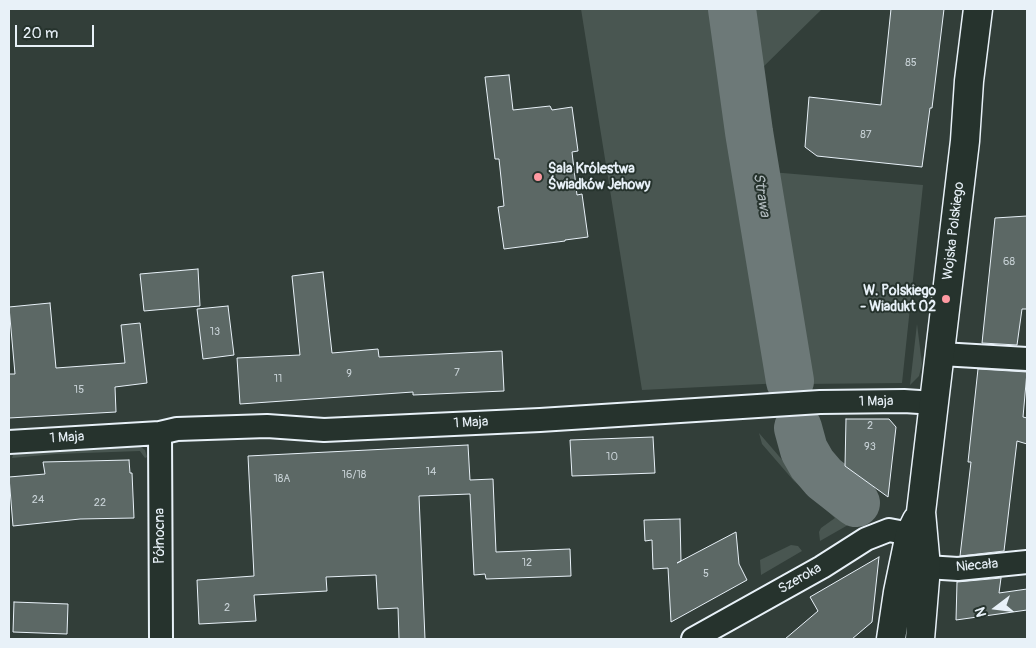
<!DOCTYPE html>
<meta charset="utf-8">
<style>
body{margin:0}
#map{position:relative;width:1036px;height:648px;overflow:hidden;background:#323e39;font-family:Pangolin,sans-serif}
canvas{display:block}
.frame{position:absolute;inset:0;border:10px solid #e8f1f8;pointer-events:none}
.north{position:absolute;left:971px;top:583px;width:50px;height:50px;-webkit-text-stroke:4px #26332d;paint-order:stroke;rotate:255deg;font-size:14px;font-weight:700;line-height:20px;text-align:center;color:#e8f1f8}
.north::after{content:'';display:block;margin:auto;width:18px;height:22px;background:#e8f1f8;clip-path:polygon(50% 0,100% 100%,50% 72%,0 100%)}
.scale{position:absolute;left:15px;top:25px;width:79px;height:22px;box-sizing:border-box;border:2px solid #e8f1f8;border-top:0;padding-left:6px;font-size:15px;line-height:18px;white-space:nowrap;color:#e8f1f8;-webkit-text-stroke:4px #26332d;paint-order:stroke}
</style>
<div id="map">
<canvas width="1036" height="648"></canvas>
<div class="frame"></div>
<div class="north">N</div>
<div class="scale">20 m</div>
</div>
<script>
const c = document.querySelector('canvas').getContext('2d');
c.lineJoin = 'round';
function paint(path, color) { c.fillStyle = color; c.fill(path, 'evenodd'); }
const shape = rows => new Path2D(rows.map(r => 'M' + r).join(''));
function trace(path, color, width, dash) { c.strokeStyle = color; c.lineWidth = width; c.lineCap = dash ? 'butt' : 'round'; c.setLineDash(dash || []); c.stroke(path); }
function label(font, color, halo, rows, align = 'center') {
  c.font = font + ' Pangolin,sans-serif'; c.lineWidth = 4; c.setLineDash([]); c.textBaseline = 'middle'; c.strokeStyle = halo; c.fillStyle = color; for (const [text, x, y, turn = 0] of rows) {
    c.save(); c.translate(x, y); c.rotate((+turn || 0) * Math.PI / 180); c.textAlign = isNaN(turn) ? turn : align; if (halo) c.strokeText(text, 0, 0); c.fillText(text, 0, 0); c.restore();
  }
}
paint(shape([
 [581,9,724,9,783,383,642,390],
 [748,9,822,9,755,75],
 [771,172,923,185,902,383,803,384],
 [917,324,922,364,919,376,910,385],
 [759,433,797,477,848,525,820,541,819,532,821,528,835,518,794,481,762,444],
 [138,445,145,450,147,457,145,458,140,451,56,454,12,458,14,452],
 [791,545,798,546,802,551,761,575,760,560]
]), '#495651');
trace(shape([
 [732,9,749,132,790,381],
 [798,428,804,450,812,464,824,478,856,503]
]), '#6d7978', 48);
const building = shape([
 [891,9,944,9,932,108,930,108,922,167,817,156,805,147,809,97,881,105,891,9],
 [509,75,513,110,550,106,552,110,572,107,578,151,572,152,577,195,582,194,588,237,565,240,565,241,504,249,498,207,504,206,499,159,495,159,485,77,509,75],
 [1027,216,1027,309,1022,309,1017,345,982,343,995,218,1027,216],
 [198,269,200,306,144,311,140,274,198,269],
 [323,272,332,353,378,349,379,357,502,351,504,391,413,395,413,392,240,404,237,358,300,355,292,276,323,272],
 [50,303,56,368,125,363,121,325,140,323,147,383,115,387,116,412,9,418,9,374,15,374,9,307,50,303],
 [228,306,234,355,203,359,197,309,228,306],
 [978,369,1027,372,1023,417,1027,418,1027,444,1017,441,1004,551,960,556,971,462,968,462,978,369],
 [846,419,889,419,896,427,888,497,845,466,846,419],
 [653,437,655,473,572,476,570,440,653,437],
 [468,445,470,480,493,479,496,552,570,549,571,576,486,579,485,574,474,575,470,494,419,496,425,639,399,639,398,608,378,609,376,575,326,577,327,591,254,595,256,621,199,624,197,580,254,576,248,456,468,445],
 [129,460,130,473,132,473,134,518,80,519,13,526,9,477,45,474,43,462,129,460],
 [680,519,681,561,677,563,736,532,739,564,747,580,671,622,668,568,653,569,652,540,645,541,644,520,680,519],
 [879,557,872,622,852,639,785,639,818,611,810,597,879,557],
 [1001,578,999,593,1027,589,1027,610,956,620,957,582,1001,578],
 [14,602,68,604,67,634,13,632,14,602]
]);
paint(building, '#5c6865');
trace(building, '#e8f1f8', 1);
const minor = shape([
 [941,354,1027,359],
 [160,433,161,639],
 [9,442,160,433,177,429,267,426,324,430,540,420,820,402,904,401,935,403],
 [926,567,958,569,1027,562],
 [693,639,822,567,866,539,889,530,910,534]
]);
const tertiary = shape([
 [891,639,898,592,910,534,917,520],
 [920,639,926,567,921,512,965,141,969,81,978,9]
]);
trace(minor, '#e8f1f8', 26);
trace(tertiary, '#e8f1f8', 31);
trace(minor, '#26332d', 22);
trace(tertiary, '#26332d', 28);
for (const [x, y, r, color] of [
 [538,177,5,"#ff9aa2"],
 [946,299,5,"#ff9aa2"]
]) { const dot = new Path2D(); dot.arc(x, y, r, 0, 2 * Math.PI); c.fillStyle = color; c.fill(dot); trace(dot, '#26332d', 2); }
label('11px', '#c5cfd3', null, [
 ["85",911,63],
 ["87",866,135],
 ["68",1009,262],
 ["13",215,332],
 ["7",457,373],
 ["9",349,374],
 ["11",278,379],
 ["15",79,390],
 ["2",870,426],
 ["93",870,447],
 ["10",612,457],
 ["14",431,472],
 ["16/18",354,475],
 ["18A",282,479],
 ["24",38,500],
 ["22",100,503],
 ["12",527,563],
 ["5",706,574],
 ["2",227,608]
]);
label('bold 14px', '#e8f1f8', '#26332d', [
 ["Sala Królestwa",548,169],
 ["Świadków Jehowy",548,185],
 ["W. Polskiego",936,291,"right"],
 ["- Wiadukt 02",936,307,"right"]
], 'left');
label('14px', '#e8f1f8', '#26332d', [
 ["Wojska Polskiego",954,231,-83],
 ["1 Maja",876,402,-1],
 ["1 Maja",471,423,-3],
 ["1 Maja",67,438,-3],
 ["Północna",160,536,-90],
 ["Niecała",977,566,-5],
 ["Szeroka",800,579,-30]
]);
label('italic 15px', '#b1bbbe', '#26332d', [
 ["Strawa",761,195,81]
]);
</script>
